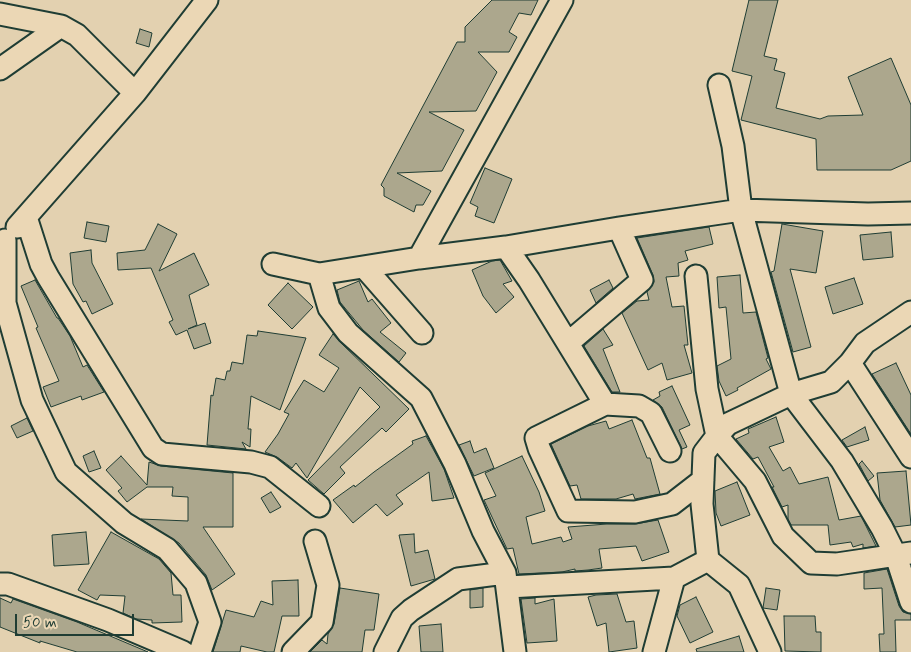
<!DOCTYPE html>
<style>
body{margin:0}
#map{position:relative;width:911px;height:652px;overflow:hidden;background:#e3d1b0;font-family:Mynerve,sans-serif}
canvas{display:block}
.scale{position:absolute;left:15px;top:614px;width:119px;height:22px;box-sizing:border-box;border:2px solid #1f3d34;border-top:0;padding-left:6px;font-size:15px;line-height:18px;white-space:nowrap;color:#1f3d34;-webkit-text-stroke:4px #ebd7b5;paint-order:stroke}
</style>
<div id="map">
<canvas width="911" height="652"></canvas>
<div class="scale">50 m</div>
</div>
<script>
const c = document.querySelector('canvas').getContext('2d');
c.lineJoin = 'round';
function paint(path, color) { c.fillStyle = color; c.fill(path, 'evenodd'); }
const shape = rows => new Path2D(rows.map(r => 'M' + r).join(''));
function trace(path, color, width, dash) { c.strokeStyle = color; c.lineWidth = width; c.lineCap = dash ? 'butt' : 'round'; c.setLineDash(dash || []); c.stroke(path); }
const building = shape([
 [492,0,538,0,531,15,519,13,509,32,517,37,509,52,478,52,497,72,476,111,429,112,464,130,442,171,397,173,431,191,423,205,416,205,414,212,384,196,384,188,381,185,457,42,465,42,465,27,492,0],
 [749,0,778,0,764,56,777,59,774,70,785,73,776,108,820,119,828,116,863,115,848,77,891,58,911,105,911,161,891,170,817,170,816,139,741,120,752,76,732,71,749,0],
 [140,29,152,33,149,47,136,43,140,29],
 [485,168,512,179,494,223,475,216,478,207,470,203,485,168],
 [87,222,109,226,106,242,84,238,87,222],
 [158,224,177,234,159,271,194,253,209,285,189,295,197,325,188,329,205,323,211,343,194,349,187,330,176,335,169,322,173,320,151,268,118,270,117,253,145,250,158,224],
 [782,224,823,231,816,273,790,269,811,347,793,352,771,272,774,271,782,224],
 [709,227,713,244,685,251,688,260,678,263,679,276,666,277,672,307,684,306,688,345,684,345,692,373,667,380,662,363,648,370,622,313,637,301,649,300,647,292,654,282,653,275,637,238,709,227],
 [891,232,893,257,863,260,860,235,891,232],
 [91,250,92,263,113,304,92,314,86,301,83,302,73,284,70,253,91,250],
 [500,260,512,281,503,284,514,297,496,313,483,296,472,270,492,261,500,260],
 [740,275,743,313,756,312,768,358,766,359,771,369,737,388,738,390,726,396,719,381,717,366,731,359,726,307,719,308,717,277,740,275],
 [854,278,863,304,833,314,825,287,854,278],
 [35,280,57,318,58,318,70,336,83,367,87,365,104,392,82,400,81,396,51,407,43,387,59,381,36,328,38,327,21,286,35,280],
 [609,280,613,288,596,303,590,290,609,280],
 [359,281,368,302,372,299,391,323,380,332,406,353,399,362,363,330,340,302,337,290,359,281],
 [288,283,313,307,292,329,268,305,288,283],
 [603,329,613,345,603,349,620,392,612,392,584,346,603,329],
 [258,331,306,338,280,410,251,396,248,429,251,429,250,447,242,442,246,449,207,445,211,395,213,396,216,378,225,380,227,371,230,371,232,362,243,364,247,335,257,336,258,331],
 [333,334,340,342,409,409,386,432,382,428,340,467,345,473,324,494,308,480,380,407,360,387,307,478,296,463,292,468,277,457,265,452,278,434,289,414,284,412,304,380,324,392,339,368,319,355,333,334],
 [896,363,911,395,911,434,872,374,896,363],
 [672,386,690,425,679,430,687,447,682,449,662,407,653,400,660,396,659,392,672,386],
 [776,417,784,442,769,447,783,471,790,467,799,484,828,477,839,520,861,516,876,546,863,548,863,544,853,547,851,542,830,545,828,525,791,525,788,519,788,505,782,507,772,487,774,487,758,457,753,459,736,439,749,433,748,429,776,417],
 [27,418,33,431,17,438,11,426,27,418],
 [632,420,647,458,650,458,660,494,635,499,633,494,616,499,581,499,577,485,570,486,551,444,588,426,606,421,609,429,632,420],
 [865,427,869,440,847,447,842,440,865,427],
 [426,436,444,469,454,498,432,501,429,472,396,495,403,504,387,516,376,504,353,523,333,500,354,485,355,487,374,472,413,444,412,441,426,436],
 [470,441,474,453,486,448,494,468,474,476,459,445,470,441],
 [94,451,101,468,89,472,83,456,94,451],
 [121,456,147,485,149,462,161,466,233,473,233,527,203,527,235,574,212,590,206,575,179,543,141,519,188,521,188,497,172,496,173,487,147,487,127,502,118,491,122,488,106,470,121,456],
 [522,456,539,492,545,511,526,517,532,544,561,537,563,542,572,539,568,527,607,524,635,524,658,520,669,552,642,561,636,546,599,549,602,568,588,570,575,571,575,569,562,572,519,574,513,548,507,549,484,500,496,496,485,473,522,456],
 [862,461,874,476,868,481,859,464,862,461],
 [906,471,911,525,895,527,880,500,877,473,906,471],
 [737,482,750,515,721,526,716,513,715,491,737,482],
 [271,492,281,507,270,513,261,498,271,492],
 [86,532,89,564,54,566,52,535,86,532],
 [111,532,159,559,171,573,173,595,181,595,182,622,152,623,152,620,136,619,123,613,125,596,100,595,97,600,78,590,111,532],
 [414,534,415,553,428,550,435,579,411,586,399,535,414,534],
 [887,569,899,606,903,612,911,614,911,620,895,620,896,652,880,652,879,634,884,634,882,588,864,589,864,573,887,569],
 [298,580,299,616,282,616,274,652,267,652,241,646,240,652,213,652,226,610,254,617,261,601,273,605,272,581,298,580],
 [340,588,379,594,374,630,365,630,362,652,310,652,322,640,327,644,328,634,334,624,340,588],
 [483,588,483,607,470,608,470,590,483,588],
 [766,588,780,590,777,610,763,608,766,588],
 [617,594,626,622,634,621,637,648,609,652,606,623,597,626,588,597,596,595,617,594],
 [696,597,713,632,690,643,677,616,680,605,696,597],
 [0,598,11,603,13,599,77,622,148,652,77,652,40,641,40,643,0,627,0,598],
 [535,598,535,604,554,599,557,641,527,643,521,599,535,598],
 [784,616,815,616,816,632,821,632,821,652,785,651,784,616],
 [441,624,443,652,421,652,419,626,441,624],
 [739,636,744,652,697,652,696,649,739,636]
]);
paint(building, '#aca78d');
trace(building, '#1f3d34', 1);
const minor = shape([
 [0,14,61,26,77,35,135,93],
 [0,69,61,26],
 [719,85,733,146,741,210,791,394,842,461,882,528,896,556,911,602],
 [26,217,41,264,48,277,153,448,162,454,251,462,270,467,319,506],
 [17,227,135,93,207,0],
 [5,240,5,303,32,400,66,472,124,523,167,549,196,583,210,622,200,652],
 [506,247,529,280,605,404],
 [419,258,562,0],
 [273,264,319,274],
 [365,268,422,333],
 [696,276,707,389,717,436,755,481,783,536,811,563,837,564,911,553],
 [568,343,642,280,619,228],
 [850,363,911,457],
 [670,451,651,413,639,406,605,404,536,438,539,448,568,511,635,512,672,504,703,480],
 [708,560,739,585,770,652],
 [0,584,8,584,108,620,183,652],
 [508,587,674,578],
 [293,652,322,622,328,585,315,541],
 [385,652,402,618,411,610,458,579,505,573],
 [515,652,505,573,483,531,455,464,421,398,348,333,329,308,319,274,419,258,506,247,619,228,741,210,868,214,911,213],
 [654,652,674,578,708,560,702,504,704,453,717,436,728,424,791,394,831,382,850,363,865,343,911,312]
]);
trace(minor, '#1f3d34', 25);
trace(minor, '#ebd7b5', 21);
</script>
